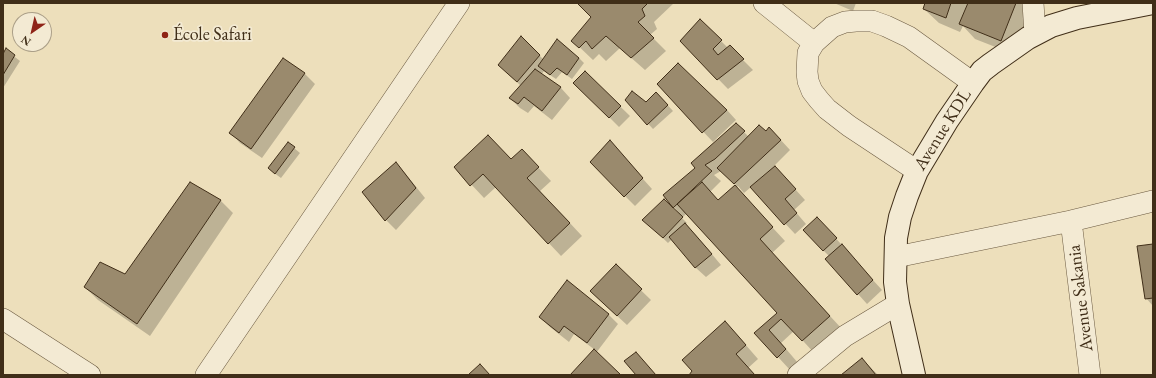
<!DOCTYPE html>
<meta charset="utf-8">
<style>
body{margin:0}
#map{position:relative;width:1156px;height:378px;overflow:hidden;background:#eddfbb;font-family:"EB Garamond",serif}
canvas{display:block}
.frame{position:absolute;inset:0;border:4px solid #402e18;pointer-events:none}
.north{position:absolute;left:12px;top:12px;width:40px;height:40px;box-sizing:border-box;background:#f3ead3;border:1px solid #ab9f88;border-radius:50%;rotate:214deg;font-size:11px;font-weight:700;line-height:16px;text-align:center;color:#402e18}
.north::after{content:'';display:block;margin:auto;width:14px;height:18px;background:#8f2418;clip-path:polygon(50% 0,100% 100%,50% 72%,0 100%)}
</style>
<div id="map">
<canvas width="1156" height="378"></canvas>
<div class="frame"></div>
<div class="north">N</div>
</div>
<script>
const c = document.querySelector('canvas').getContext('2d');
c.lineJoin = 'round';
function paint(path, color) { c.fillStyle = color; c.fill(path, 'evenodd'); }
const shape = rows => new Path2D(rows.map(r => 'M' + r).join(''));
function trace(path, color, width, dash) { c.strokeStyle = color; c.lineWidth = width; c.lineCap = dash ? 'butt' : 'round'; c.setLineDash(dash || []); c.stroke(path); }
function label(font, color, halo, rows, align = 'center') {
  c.font = font + ' "EB Garamond",serif'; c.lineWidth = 3.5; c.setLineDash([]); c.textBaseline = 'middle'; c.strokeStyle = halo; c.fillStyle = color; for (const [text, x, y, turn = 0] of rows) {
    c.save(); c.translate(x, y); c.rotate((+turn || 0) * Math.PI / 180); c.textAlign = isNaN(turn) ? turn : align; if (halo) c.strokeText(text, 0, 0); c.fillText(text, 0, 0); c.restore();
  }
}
paint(shape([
 [578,3,674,3,654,22,657,29,650,35,666,51,645,70,620,48,606,61,599,54,593,60,572,40,592,17],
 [834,3,856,3,853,11],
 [926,3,1036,3,1016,55,975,39,963,26,960,32,939,23,924,9],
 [700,20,728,48,730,47,753,70,728,89,681,41],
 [531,47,544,60,579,58,584,63,572,79,562,72,556,79,544,71,541,75,561,88,570,98,552,120,534,106,528,113,520,108,510,98,521,86,499,65],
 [6,50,20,61,3,88,3,56],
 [284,59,305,74,315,84,262,158,240,143,231,133],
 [585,72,630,116,619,127,575,83],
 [658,84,727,110,736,120,713,142],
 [662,99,673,111,653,129,626,100,646,103],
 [736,124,749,137,766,133,779,138,790,150,774,166,805,200,794,210,806,224,795,234,751,187,744,193,738,186,736,188,785,241,772,253,842,329,815,354,794,331,781,343,798,363,790,370,756,333,778,313,687,213,682,218,687,223,685,225,695,234,721,265,706,277,696,268,672,239,668,243,649,225,679,213,674,207,697,168],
 [721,171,736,185,719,201,710,192,721,181,714,175],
 [288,143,300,153,281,178,274,173],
 [619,152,652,189,635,206,591,162],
 [396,163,405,173,425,198,396,230,386,220],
 [534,163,551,181,540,191,582,236,561,256,496,187,484,198,455,167],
 [220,200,233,213,150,336,98,300,85,287,125,275],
 [817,218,841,244,840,244,882,290,867,304,858,294,830,257,823,250],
 [1153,245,1153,306,1146,298],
 [616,266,651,300,627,325,601,301],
 [608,314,618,324,596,353,620,375,571,375,595,350,574,334,569,342,550,327,540,317],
 [738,336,758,359,748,368,755,375,690,375],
 [862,359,878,375,843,375]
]), '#0003');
const building = shape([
 [577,3,648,3,642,9,645,16,638,22,654,38,631,58,606,36,592,49,586,41,579,48,571,41,591,17,577,3],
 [925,3,951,3,946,18,923,9,925,3],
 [968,3,1016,3,1001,41,959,24,968,3],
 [700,19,722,40,713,49,718,55,730,45,744,59,717,80,680,41,700,19],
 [521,36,540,55,517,82,498,65,521,36],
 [557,39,579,58,567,75,557,68,550,75,538,66,557,39],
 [6,48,15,55,3,75,3,54,6,48],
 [283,58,305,73,251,149,229,133,283,58],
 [678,63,727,110,702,133,657,84,678,63],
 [535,69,561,87,542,111,524,97,518,104,509,98,535,69],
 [585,71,621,106,609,118,573,83,585,71],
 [632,91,646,102,656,92,668,105,647,125,625,100,632,91],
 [736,123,745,131,715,159,705,165,712,171,673,208,663,195,695,168,691,163,736,123],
 [759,125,766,131,769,127,781,140,734,184,717,168,759,125],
 [488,135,511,159,522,149,539,167,527,178,570,223,548,244,483,174,470,186,454,167,488,135],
 [610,140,643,178,624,197,590,162,610,140],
 [288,142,295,147,275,174,268,168,288,142],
 [396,162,416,188,385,221,362,192,396,162],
 [775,166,796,189,785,199,797,213,784,225,750,187,775,166],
 [190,182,221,200,137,324,84,287,100,262,125,274,190,182],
 [702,182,718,200,735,185,773,227,760,239,830,316,802,341,781,319,769,330,786,349,777,358,754,333,777,313,677,204,702,182],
 [664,199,683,217,663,238,642,220,664,199],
 [817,217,837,238,823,251,803,230,817,217],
 [685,223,712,254,695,268,669,237,685,223],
 [842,244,873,280,857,295,825,259,842,244],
 [1153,244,1153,298,1145,299,1137,246,1153,244],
 [616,264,642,289,617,316,590,291,616,264],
 [567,280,609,314,587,343,564,326,559,333,539,317,567,280],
 [725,321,746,345,736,354,755,375,689,375,692,371,682,360,725,321],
 [594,349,621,375,570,375,594,349],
 [636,352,656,375,636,375,624,361,636,352],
 [862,358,876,375,841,375,862,358],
 [480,364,490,375,468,375,480,364]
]);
paint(building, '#9a8a6d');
trace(building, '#402e18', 1);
const street = shape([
 [764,3,814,43],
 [1033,3,1035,34],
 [917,171,849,126,827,109,819,100,812,91,808,81,807,72,808,53,814,43,832,27,845,22,856,21,872,21,886,26,909,37,973,83],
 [1071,221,1090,375],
 [896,257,1071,221,1153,201],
 [3,319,90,375],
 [206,375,459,3],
 [798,375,845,336,898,304]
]);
const secondary = shape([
 [914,375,898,304,895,282,896,238,900,217,907,196,917,171,947,121,973,83,982,71,991,64,1028,38,1051,26,1077,18,1153,3]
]);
trace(street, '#6b5a41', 22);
trace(secondary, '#402e18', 24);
trace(street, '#f3ead3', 21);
trace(secondary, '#f3ead3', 22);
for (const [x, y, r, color] of [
 [165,35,4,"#8f2418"]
]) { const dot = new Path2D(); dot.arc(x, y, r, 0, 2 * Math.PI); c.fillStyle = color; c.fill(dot); trace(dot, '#f3ead3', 1.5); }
label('18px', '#402e18', '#f3ead3', [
 ["École Safari",173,35]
], 'left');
label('18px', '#402e18', '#f3ead3', [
 ["Avenue KDL",943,130,-58],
 ["Avenue Sakania",1081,298,-97]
]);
</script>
